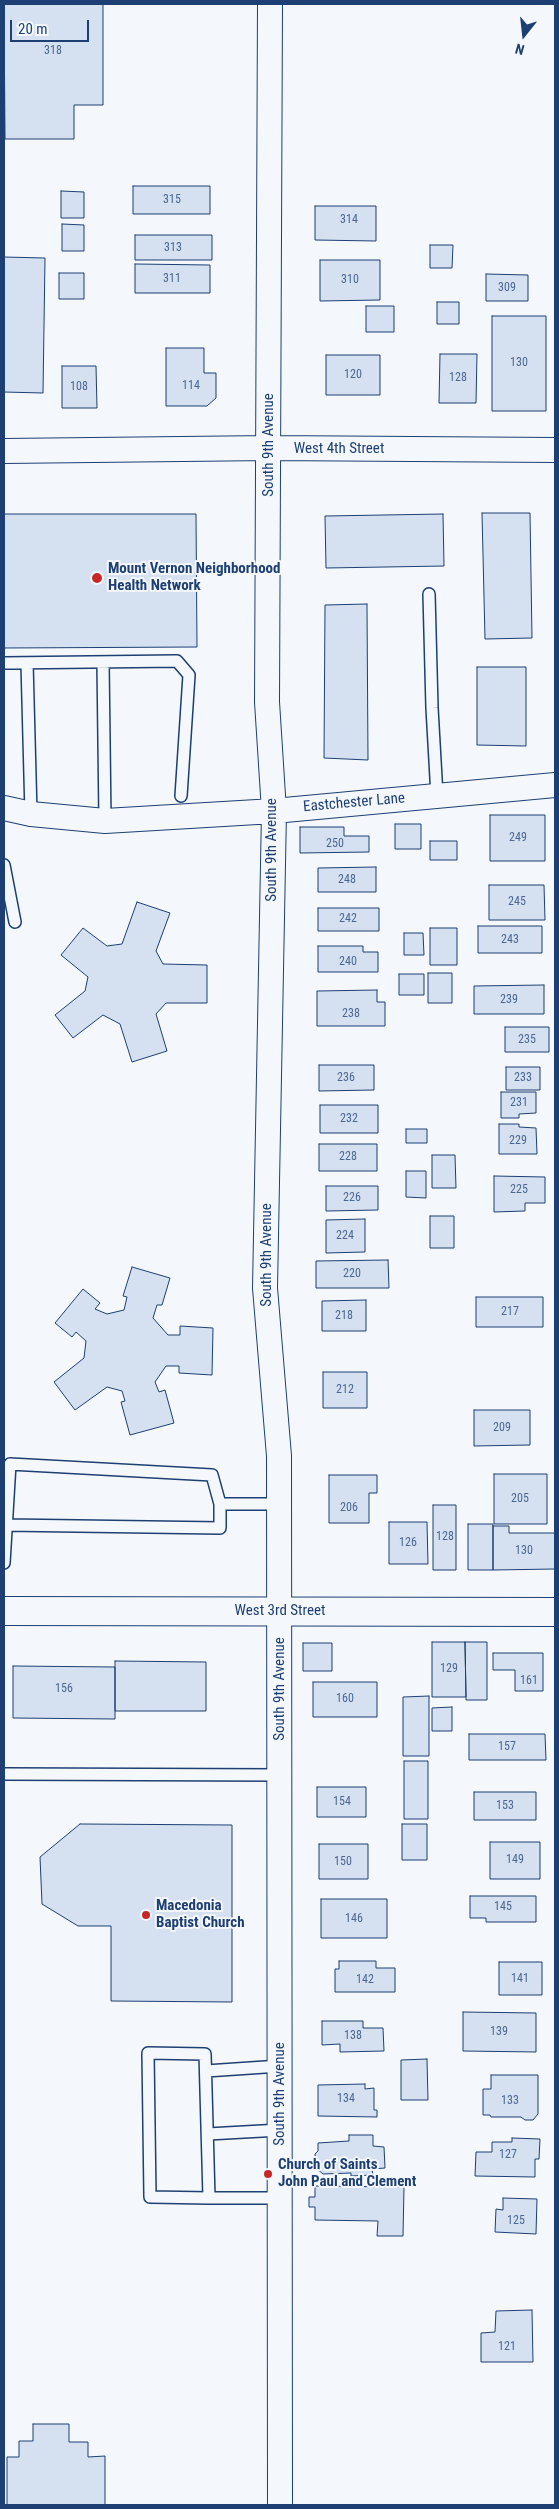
<!DOCTYPE html>
<style>
body{margin:0}
#map{position:relative;width:559px;height:2509px;overflow:hidden;background:#f4f7fb;font-family:"Roboto Condensed",sans-serif}
canvas{display:block}
.frame{position:absolute;inset:0;border:5px solid #1d3f73;pointer-events:none}
.north{position:absolute;left:499px;top:10px;width:50px;height:50px;-webkit-text-stroke:4px #f4f7fb;paint-order:stroke;rotate:196deg;font-size:14px;font-weight:700;line-height:20px;text-align:center;color:#1d3f73}
.north::after{content:'';display:block;margin:auto;width:18px;height:22px;background:#1d3f73;clip-path:polygon(50% 0,100% 100%,50% 72%,0 100%)}
.scale{position:absolute;left:10px;top:20px;width:79px;height:22px;box-sizing:border-box;border:2px solid #1d3f73;border-top:0;padding-left:6px;font-size:15px;line-height:18px;white-space:nowrap;color:#1d3f73;-webkit-text-stroke:4px #f4f7fb;paint-order:stroke}
</style>
<div id="map">
<canvas width="559" height="2509"></canvas>
<div class="frame"></div>
<div class="north">N</div>
<div class="scale">20 m</div>
</div>
<script>
const c = document.querySelector('canvas').getContext('2d');
c.lineJoin = 'round';
function paint(path, color) { c.fillStyle = color; c.fill(path, 'evenodd'); }
const shape = rows => new Path2D(rows.map(r => 'M' + r).join(''));
function trace(path, color, width, dash) { c.strokeStyle = color; c.lineWidth = width; c.lineCap = dash ? 'butt' : 'round'; c.setLineDash(dash || []); c.stroke(path); }
function label(font, color, halo, rows, align = 'center') {
  c.font = font + ' "Roboto Condensed",sans-serif'; c.lineWidth = 4; c.setLineDash([]); c.textBaseline = 'middle'; c.strokeStyle = halo; c.fillStyle = color; for (const [text, x, y, turn = 0] of rows) {
    c.save(); c.translate(x, y); c.rotate((+turn || 0) * Math.PI / 180); c.textAlign = isNaN(turn) ? turn : align; if (halo) c.strokeText(text, 0, 0); c.fillText(text, 0, 0); c.restore();
  }
}
const building = shape([
 [4,4,103,4,103,105,74,105,74,139,5,139,4,4],
 [133,186,210,186,210,214,133,214,133,186],
 [61,191,84,192,84,218,61,218,61,191],
 [315,206,376,206,376,241,315,240,315,206],
 [62,224,84,225,84,251,62,251,62,224],
 [135,235,212,235,212,260,135,260,135,235],
 [430,245,453,245,452,268,430,268,430,245],
 [4,257,45,258,43,393,4,392,4,257],
 [320,260,380,260,380,300,320,301,320,260],
 [135,264,210,265,210,293,135,293,135,264],
 [59,273,84,273,84,299,59,299,59,273],
 [486,274,528,275,528,301,486,301,486,274],
 [437,302,459,302,459,324,437,324,437,302],
 [366,306,394,306,394,332,366,332,366,306],
 [492,316,546,316,546,411,492,411,492,316],
 [166,348,204,348,204,373,216,373,216,398,207,406,166,406,166,348],
 [440,354,477,354,476,403,439,403,440,354],
 [326,355,380,355,380,395,326,395,326,355],
 [62,366,96,366,97,408,62,408,62,366],
 [482,513,530,513,532,638,485,639,482,513],
 [4,514,196,514,197,647,4,648,4,514],
 [443,514,444,566,326,568,325,516,443,514],
 [367,604,368,760,324,758,325,605,367,604],
 [477,667,526,667,526,746,477,745,477,667],
 [490,815,545,815,545,861,490,861,490,815],
 [395,824,421,824,421,849,395,849,395,824],
 [300,827,344,827,344,836,369,836,369,852,300,853,300,827],
 [430,841,457,841,457,860,430,860,430,841],
 [376,867,376,892,318,892,318,868,376,867],
 [489,885,544,885,545,920,489,920,489,885],
 [137,902,170,913,156,951,163,964,207,965,207,1003,166,1003,156,1014,167,1051,132,1062,120,1024,103,1015,73,1038,55,1015,85,991,88,977,61,955,83,928,107,946,122,944,137,902],
 [318,908,379,908,379,931,318,931,318,908],
 [478,926,542,926,542,953,478,953,478,926],
 [430,928,457,928,457,965,430,965,430,928],
 [404,933,423,933,424,955,404,955,404,933],
 [318,946,363,946,363,952,378,952,378,972,318,972,318,946],
 [428,973,452,973,452,1003,428,1003,428,973],
 [399,974,424,974,424,995,399,995,399,974],
 [544,985,544,1014,474,1014,474,986,544,985],
 [377,990,377,1002,385,1002,385,1026,317,1026,317,991,377,990],
 [505,1027,549,1027,549,1052,505,1052,505,1027],
 [319,1065,374,1065,374,1090,319,1091,319,1065],
 [506,1067,540,1067,540,1090,506,1090,506,1067],
 [501,1092,536,1092,536,1113,519,1114,519,1118,501,1118,501,1092],
 [320,1105,378,1105,378,1133,320,1133,320,1105],
 [499,1124,519,1124,519,1127,536,1128,537,1154,499,1154,499,1124],
 [406,1129,427,1129,427,1143,406,1143,406,1129],
 [319,1144,377,1144,377,1171,319,1171,319,1144],
 [432,1155,455,1155,456,1188,432,1188,432,1155],
 [406,1171,426,1171,426,1198,406,1197,406,1171],
 [494,1176,545,1177,545,1203,525,1203,525,1211,494,1212,494,1176],
 [326,1186,378,1186,378,1210,326,1211,326,1186],
 [430,1216,454,1216,454,1248,430,1248,430,1216],
 [365,1219,365,1252,326,1253,326,1220,365,1219],
 [388,1260,389,1288,316,1288,316,1261,388,1260],
 [132,1267,170,1278,162,1305,157,1305,153,1318,168,1335,180,1335,180,1326,213,1328,212,1375,179,1373,179,1366,166,1366,155,1382,159,1392,165,1390,174,1423,130,1435,121,1402,125,1401,122,1391,107,1387,75,1410,54,1382,84,1358,86,1341,76,1332,72,1337,55,1323,83,1289,100,1303,95,1309,107,1314,124,1310,127,1297,123,1296,132,1267],
 [476,1297,543,1297,543,1327,476,1327,476,1297],
 [366,1300,366,1331,322,1331,322,1301,366,1300],
 [323,1372,367,1372,367,1408,323,1408,323,1372],
 [474,1410,530,1410,530,1445,474,1446,474,1410],
 [494,1474,547,1474,547,1524,494,1524,494,1474],
 [329,1475,377,1475,377,1493,369,1493,369,1523,329,1523,329,1475],
 [433,1505,456,1505,456,1570,433,1570,433,1505],
 [389,1522,427,1522,428,1564,389,1564,389,1522],
 [468,1524,493,1524,493,1570,468,1570,468,1524],
 [493,1526,509,1526,509,1533,555,1533,555,1569,493,1570,493,1526],
 [432,1642,465,1642,466,1697,432,1697,432,1642],
 [465,1642,487,1642,487,1700,466,1700,465,1642],
 [303,1643,332,1643,332,1671,303,1671,303,1643],
 [493,1653,543,1653,543,1691,515,1691,515,1670,493,1670,493,1653],
 [115,1661,206,1662,206,1711,115,1711,115,1661],
 [13,1666,115,1667,115,1719,13,1718,13,1666],
 [313,1682,377,1682,377,1717,313,1717,313,1682],
 [429,1696,429,1756,403,1756,403,1697,429,1696],
 [452,1707,452,1731,432,1731,432,1708,452,1707],
 [469,1734,545,1734,546,1760,469,1760,469,1734],
 [404,1761,428,1761,428,1819,404,1819,404,1761],
 [317,1787,366,1787,366,1817,317,1817,317,1787],
 [474,1792,536,1792,536,1820,474,1820,474,1792],
 [80,1824,232,1825,232,2002,111,2001,111,1926,78,1926,42,1904,40,1857,80,1824],
 [402,1824,427,1824,427,1860,402,1860,402,1824],
 [490,1842,540,1842,540,1879,490,1879,490,1842],
 [319,1844,368,1844,368,1879,319,1879,319,1844],
 [470,1896,536,1896,536,1922,486,1922,486,1918,470,1918,470,1896],
 [321,1899,387,1899,387,1938,321,1938,321,1899],
 [339,1961,376,1961,376,1968,395,1968,395,1992,335,1992,335,1969,339,1969,339,1961],
 [499,1962,542,1962,542,1995,499,1995,499,1962],
 [463,2012,536,2013,536,2052,463,2051,463,2012],
 [322,2021,363,2021,363,2028,383,2028,384,2051,340,2052,340,2044,322,2045,322,2021],
 [427,2059,428,2100,401,2100,401,2060,427,2059],
 [491,2075,538,2075,538,2114,533,2120,525,2120,521,2117,491,2117,490,2115,483,2115,483,2089,491,2089,491,2075],
 [365,2084,365,2089,374,2088,374,2110,377,2110,377,2117,318,2116,318,2085,365,2084],
 [349,2135,373,2135,373,2146,384,2147,385,2168,372,2169,373,2175,351,2176,351,2173,323,2174,316,2168,315,2154,318,2151,318,2143,349,2141,349,2135],
 [512,2138,540,2139,539,2159,535,2159,535,2177,475,2176,476,2152,492,2152,492,2142,512,2142,512,2138],
 [315,2186,404,2187,403,2236,377,2236,378,2221,315,2220,315,2207,309,2207,309,2197,315,2197,315,2186],
 [503,2198,537,2199,536,2234,495,2232,496,2209,503,2210,503,2198],
 [532,2310,533,2362,481,2362,481,2333,495,2332,496,2311,532,2310],
 [33,2424,69,2424,69,2442,88,2442,88,2457,105,2456,105,2505,7,2505,7,2457,19,2457,19,2441,33,2441,33,2424]
]);
paint(building, '#d5e0f0');
trace(building, '#1d3f73', 1);
const service = shape([
 [429,594,432,708,437,796],
 [103,662,105,821],
 [4,663,177,661,189,675,181,796],
 [27,663,31,814],
 [4,865,15,922],
 [6,1525,220,1528,220,1504,278,1504],
 [4,1563,10,1464,212,1475,220,1504],
 [4,1774,280,1775],
 [206,2071,280,2066],
 [208,2134,280,2130],
 [209,2198,205,2054,148,2053,150,2197,209,2198,280,2198]
]);
const minor = shape([
 [270,4,267,702,274,811,265,1288,279,1456,280,2505],
 [4,451,270,448,555,450],
 [4,808,31,814,105,821,274,811,555,785]
]);
const tertiary = shape([
 [4,1611,555,1612]
]);
trace(service, '#1d3f73', 14);
trace(minor, '#1d3f73', 26);
trace(tertiary, '#1d3f73', 30);
trace(service, '#f4f7fb', 11);
trace(minor, '#f4f7fb', 24);
trace(tertiary, '#f4f7fb', 28);
for (const [x, y, r, color] of [
 [97,578,6,"#c62828"],
 [146,1915,5,"#c62828"],
 [268,2174,5,"#c62828"]
]) { const dot = new Path2D(); dot.arc(x, y, r, 0, 2 * Math.PI); c.fillStyle = color; c.fill(dot); trace(dot, '#f4f7fb', 2); }
label('12px', '#4b6792', null, [
 ["318",53,51],
 ["315",172,200],
 ["314",349,220],
 ["313",173,248],
 ["311",172,279],
 ["310",350,280],
 ["309",507,288],
 ["130",519,363],
 ["120",353,375],
 ["128",458,378],
 ["114",191,386],
 ["108",79,387],
 ["249",518,838],
 ["250",335,844],
 ["248",347,880],
 ["245",517,902],
 ["242",348,919],
 ["243",510,940],
 ["240",348,962],
 ["239",509,1000],
 ["238",351,1014],
 ["235",527,1040],
 ["236",346,1078],
 ["233",523,1078],
 ["231",519,1103],
 ["232",349,1119],
 ["229",518,1141],
 ["228",348,1157],
 ["225",519,1190],
 ["226",352,1198],
 ["224",345,1236],
 ["220",352,1274],
 ["217",510,1312],
 ["218",344,1316],
 ["212",345,1390],
 ["209",502,1428],
 ["205",520,1499],
 ["206",349,1508],
 ["128",445,1537],
 ["126",408,1543],
 ["130",524,1551],
 ["129",449,1669],
 ["161",529,1681],
 ["156",64,1689],
 ["160",345,1699],
 ["157",507,1747],
 ["154",342,1802],
 ["153",505,1806],
 ["149",515,1860],
 ["150",343,1862],
 ["145",503,1907],
 ["146",354,1919],
 ["141",520,1979],
 ["142",365,1980],
 ["139",499,2032],
 ["138",353,2036],
 ["134",346,2099],
 ["133",510,2101],
 ["127",508,2155],
 ["125",516,2221],
 ["121",507,2347]
]);
label('15px', '#1d3f73', '#f4f7fb', [
 ["South 9th Avenue",269,445,-90],
 ["West 4th Street",339,449],
 ["Eastchester Lane",354,803,-5],
 ["South 9th Avenue",272,850,-90],
 ["South 9th Avenue",267,1255,-90],
 ["West 3rd Street",280,1611],
 ["South 9th Avenue",280,1689,-90],
 ["South 9th Avenue",280,2094,-90]
]);
label('bold 15px', '#1d3f73', '#f4f7fb', [
 ["Mount Vernon Neighborhood",108,569],
 ["Health Network",108,586],
 ["Macedonia",156,1906],
 ["Baptist Church",156,1923],
 ["Church of Saints",278,2165],
 ["John Paul and Clement",278,2182]
], 'left');
</script>
